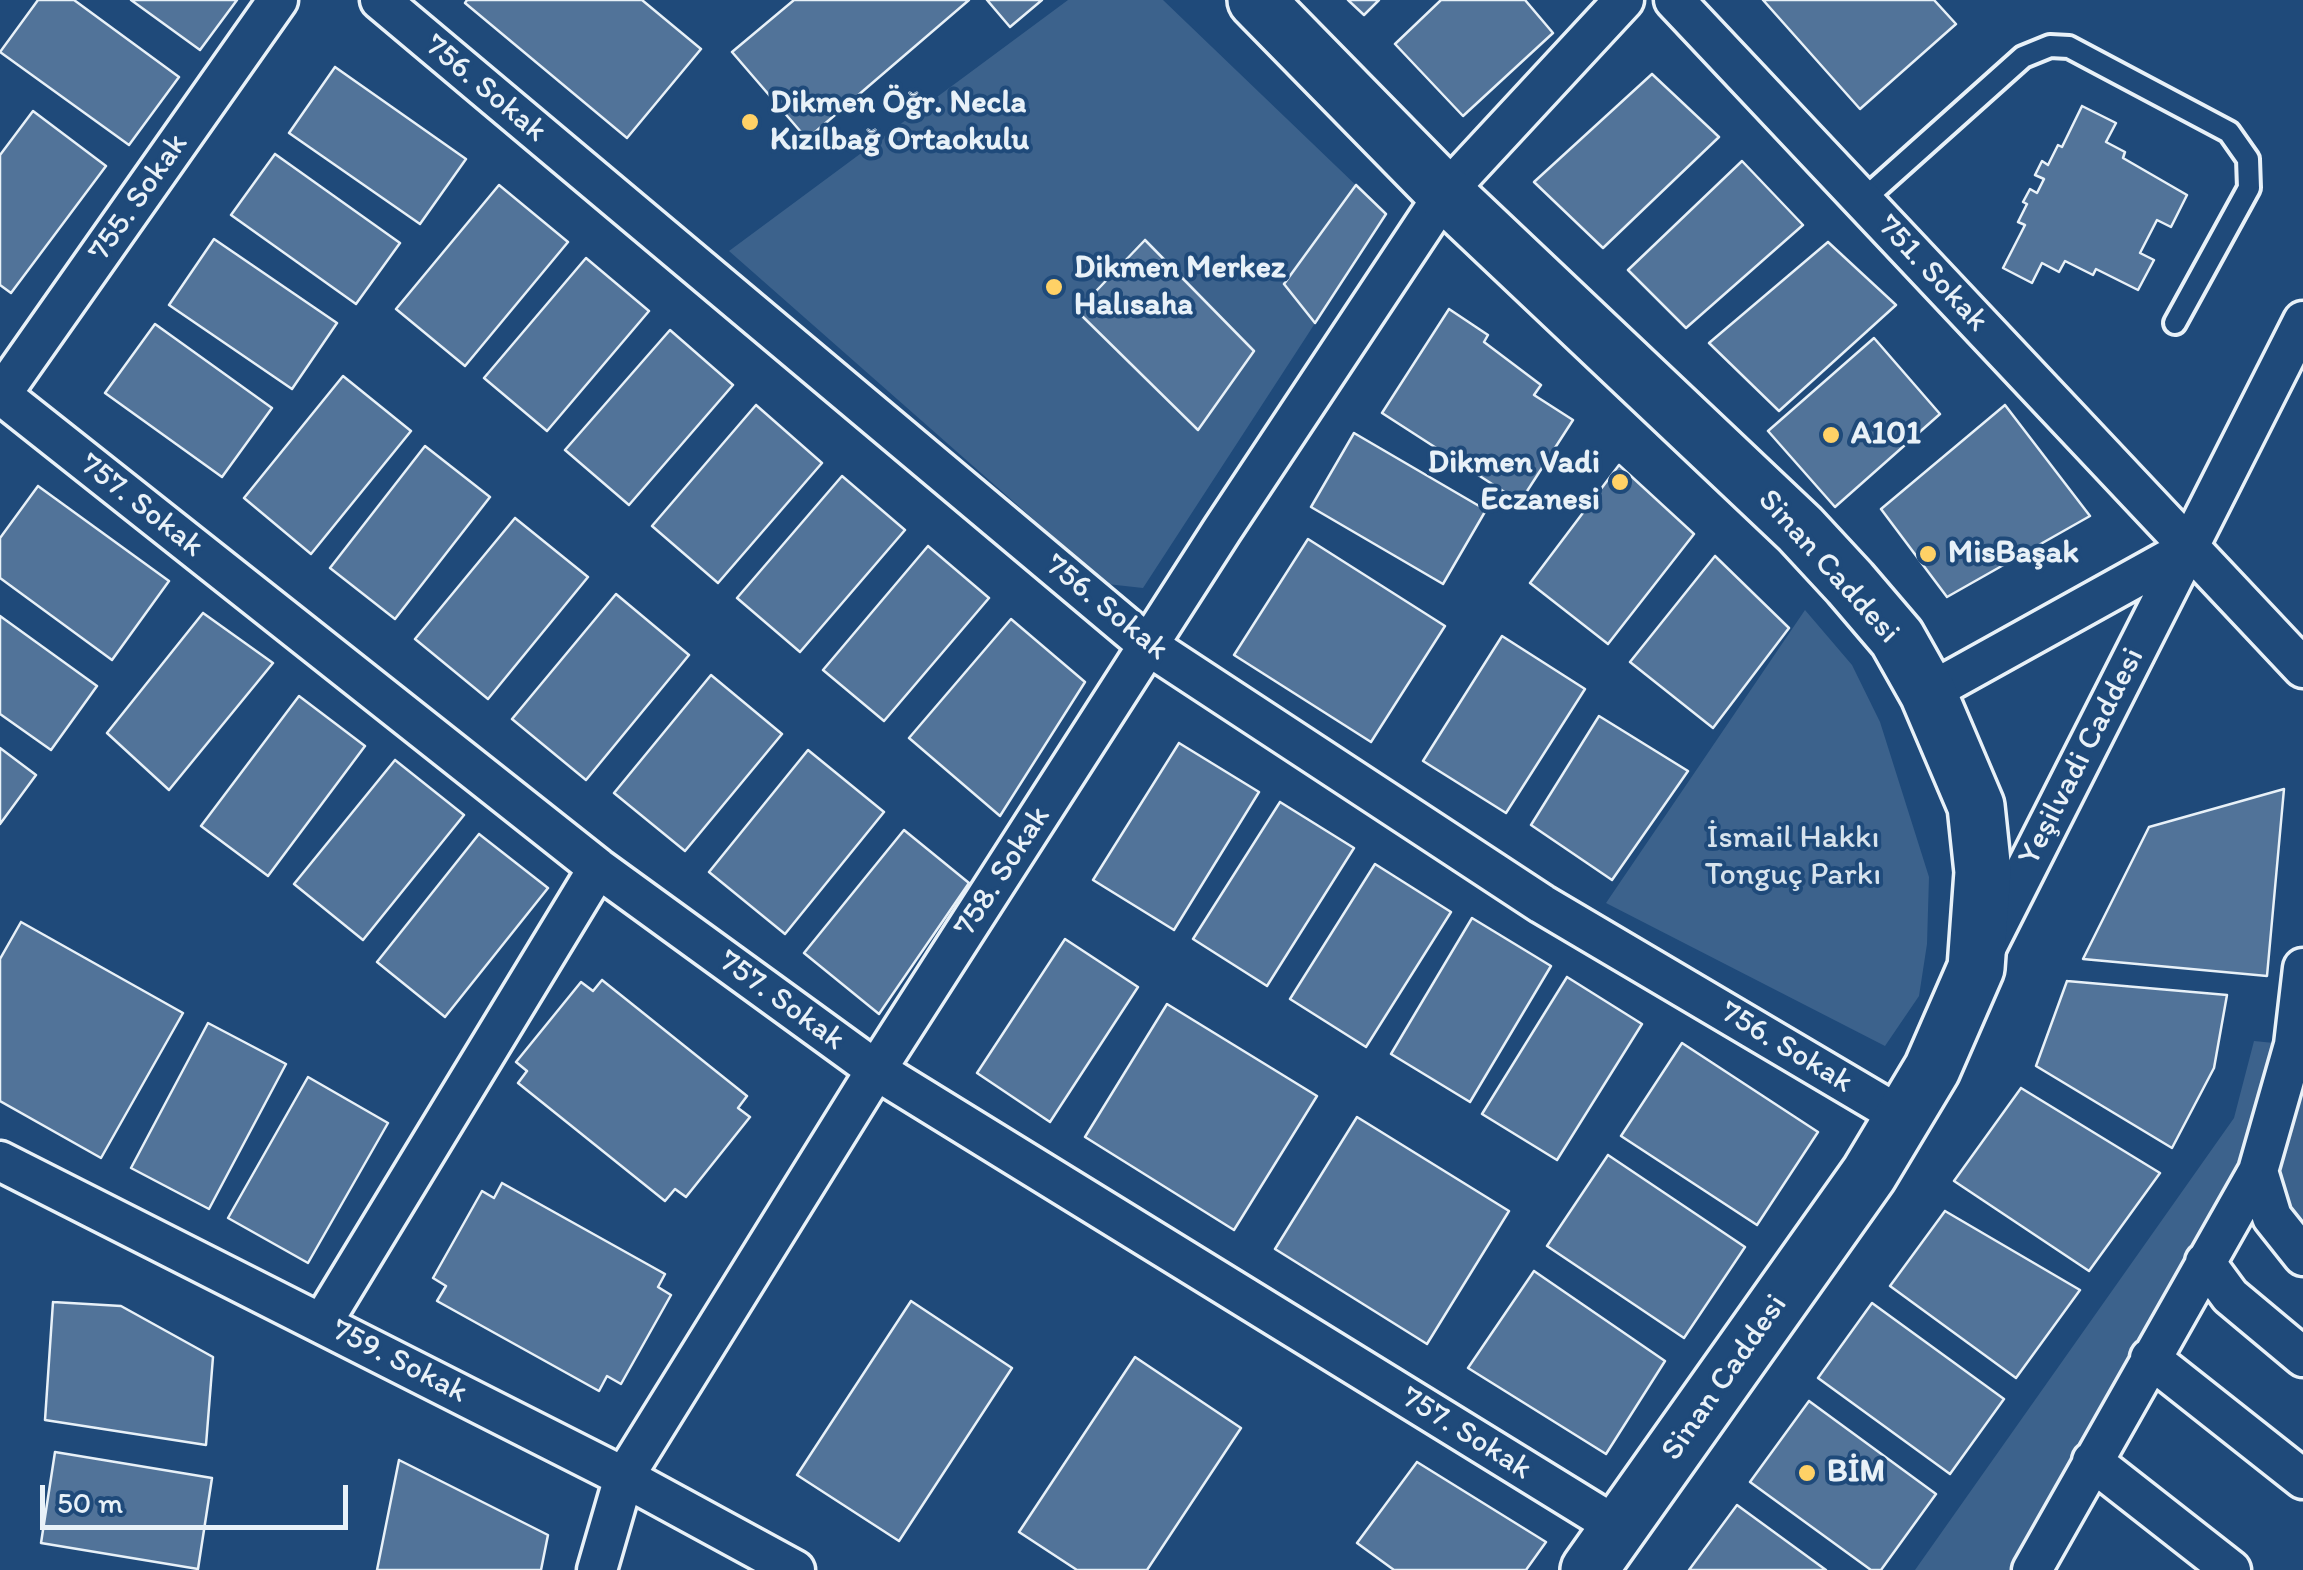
<!DOCTYPE html>
<meta charset="utf-8">
<style>
body{margin:0}
#map{position:relative;width:2303px;height:1570px;overflow:hidden;background:#1f4a7a;font-family:Itim,sans-serif}
canvas{display:block}
.scale{position:absolute;left:40px;top:1485px;width:308px;height:45px;box-sizing:border-box;border:5px solid #e8f1f8;border-top:0;padding-left:12px;font-size:30px;line-height:35px;white-space:nowrap;color:#e8f1f8;-webkit-text-stroke:8px #1f4a7a;paint-order:stroke}
</style>
<div id="map">
<canvas width="2303" height="1570"></canvas>
<div class="scale">50 m</div>
</div>
<script>
const c = document.querySelector('canvas').getContext('2d');
c.lineJoin = 'round';
function paint(path, color) { c.fillStyle = color; c.fill(path, 'evenodd'); }
const shape = rows => new Path2D(rows.map(r => 'M' + r).join(''));
function trace(path, color, width, dash) { c.strokeStyle = color; c.lineWidth = width; c.lineCap = dash ? 'butt' : 'round'; c.setLineDash(dash || []); c.stroke(path); }
function label(font, color, halo, rows, align = 'center') {
  c.font = font + ' Itim,sans-serif'; c.lineWidth = 8; c.setLineDash([]); c.textBaseline = 'middle'; c.strokeStyle = halo; c.fillStyle = color; for (const [text, x, y, turn = 0] of rows) {
    c.save(); c.translate(x, y); c.rotate((+turn || 0) * Math.PI / 180); c.textAlign = isNaN(turn) ? turn : align; if (halo) c.strokeText(text, 0, 0); c.fillText(text, 0, 0); c.restore();
  }
}
paint(shape([
 [1068,0,1163,0,1386,214,1143,588,1107,584,729,251],
 [1805,610,1852,665,1880,722,1929,877,1927,944,1919,996,1885,1046,1606,903],
 [2303,968,2303,1256,2258,1173,2029,1570,1915,1570,2234,1118,2254,1041,2294,1045]
]), '#3c628c');
const building = shape([
 [38,0,74,0,179,77,129,145,0,52,38,0],
 [131,0,237,0,200,50,131,0],
 [467,0,642,0,701,49,627,138,465,3,467,0],
 [794,0,969,0,807,139,732,52,794,0],
 [987,0,1042,0,1010,27,987,0],
 [1348,0,1379,0,1364,15,1348,0],
 [1441,0,1525,0,1553,33,1463,116,1395,44,1441,0],
 [1763,0,1934,0,1956,24,1860,109,1763,0],
 [335,67,466,159,420,224,289,133,335,67],
 [1652,74,1719,137,1603,248,1534,182,1652,74],
 [2082,106,2116,123,2106,142,2125,152,2123,158,2187,195,2171,227,2157,220,2140,253,2154,260,2138,290,2096,269,2093,275,2065,261,2059,272,2042,263,2032,283,2003,268,2025,225,2018,222,2027,204,2023,202,2030,189,2037,193,2044,179,2035,175,2042,161,2048,165,2058,145,2062,147,2082,106],
 [33,111,106,166,11,293,0,285,0,155,33,111],
 [275,154,400,243,356,304,231,215,275,154],
 [1742,161,1803,225,1686,328,1628,270,1742,161],
 [499,185,568,242,465,366,396,309,499,185],
 [1356,185,1386,214,1315,323,1284,284,1356,185],
 [214,239,337,323,292,389,169,305,214,239],
 [1145,240,1254,351,1198,430,1077,311,1145,240],
 [1828,242,1896,305,1779,411,1709,343,1828,242],
 [586,258,649,311,547,431,484,378,586,258],
 [1449,309,1488,335,1484,342,1541,385,1534,395,1573,420,1520,502,1382,413,1449,309],
 [155,324,272,408,222,477,105,393,155,324],
 [670,330,733,385,629,505,565,450,670,330],
 [1874,338,1940,414,1835,507,1768,431,1874,338],
 [343,376,411,431,311,554,244,498,343,376],
 [756,405,822,463,718,583,652,526,756,405],
 [2005,405,2090,516,1947,597,1881,509,2005,405],
 [1354,433,1486,510,1443,584,1311,507,1354,433],
 [425,446,490,497,395,619,330,568,425,446],
 [1619,465,1694,534,1608,644,1530,583,1619,465],
 [842,476,905,530,800,652,737,598,842,476],
 [38,486,169,581,112,660,0,578,0,538,38,486],
 [515,518,588,577,488,699,415,639,515,518],
 [1308,539,1445,626,1371,742,1234,655,1308,539],
 [928,546,989,598,884,721,823,670,928,546],
 [1715,556,1789,628,1713,728,1630,662,1715,556],
 [616,594,689,655,586,780,512,719,616,594],
 [203,613,273,663,169,790,107,733,203,613],
 [0,616,97,686,51,750,0,714,0,616],
 [1011,619,1085,682,1000,816,909,738,1011,619],
 [1502,636,1585,689,1506,813,1423,761,1502,636],
 [711,675,782,734,685,851,614,793,711,675],
 [299,696,365,746,268,876,201,826,299,696],
 [1599,716,1688,771,1612,880,1531,825,1599,716],
 [1179,743,1259,792,1174,930,1093,880,1179,743],
 [0,748,36,775,0,824,0,748],
 [808,750,884,812,785,934,709,872,808,750],
 [395,760,464,815,363,940,294,884,395,760],
 [2284,789,2267,976,2083,959,2149,827,2284,789],
 [1280,802,1354,848,1267,986,1193,939,1280,802],
 [904,830,969,883,879,1014,804,953,904,830],
 [479,834,548,888,445,1017,377,962,479,834],
 [1375,864,1451,912,1366,1047,1290,999,1375,864],
 [1472,918,1551,966,1470,1102,1391,1054,1472,918],
 [21,922,183,1013,101,1158,0,1101,0,959,21,922],
 [1065,939,1138,987,1050,1122,977,1073,1065,939],
 [1567,977,1642,1024,1557,1160,1482,1114,1567,977],
 [602,980,747,1096,738,1108,750,1117,686,1197,675,1189,665,1201,518,1083,527,1071,516,1062,581,982,593,991,602,980],
 [2067,981,2227,995,2214,1068,2172,1148,2036,1066,2067,981],
 [1167,1004,1317,1096,1234,1230,1085,1137,1167,1004],
 [208,1023,286,1064,209,1209,131,1168,208,1023],
 [1682,1043,1818,1132,1757,1225,1621,1136,1682,1043],
 [308,1077,388,1123,308,1263,228,1218,308,1077],
 [2021,1088,2160,1173,2089,1271,1954,1181,2021,1088],
 [1357,1117,1509,1211,1427,1344,1275,1249,1357,1117],
 [1608,1155,1745,1247,1684,1338,1547,1246,1608,1155],
 [502,1183,665,1274,658,1287,671,1295,621,1384,607,1376,599,1391,437,1301,446,1286,433,1278,482,1191,494,1198,502,1183],
 [1945,1211,2080,1290,2016,1378,1890,1286,1945,1211],
 [1534,1271,1665,1361,1606,1454,1468,1368,1534,1271],
 [911,1301,1012,1368,899,1541,797,1475,911,1301],
 [53,1302,121,1306,213,1357,206,1445,45,1420,53,1302],
 [1872,1303,2004,1399,1950,1474,1818,1378,1872,1303],
 [1135,1357,1241,1428,1147,1570,1077,1570,1019,1532,1135,1357],
 [1809,1401,1936,1494,1881,1570,1871,1570,1750,1482,1809,1401],
 [55,1452,212,1478,198,1569,41,1543,55,1452],
 [399,1460,548,1535,541,1570,377,1570,399,1460],
 [1417,1462,1546,1542,1526,1570,1394,1570,1357,1543,1417,1462],
 [1737,1505,1826,1570,1689,1570,1737,1505]
]);
paint(building, '#517399');
trace(building, '#e8f1f8', 2.5);
const lane = shape([
 [1863,200,2023,57,2050,46,2069,47,2229,132,2248,159,2249,188,2175,323]
]);
const street = shape([
 [380,0,1149,646,1542,904,1904,1118],
 [1674,0,2303,668],
 [0,394,598,868,876,1070,1619,1528],
 [0,396,278,0],
 [1928,693,2191,547],
 [1986,948,2303,321],
 [0,1161,624,1477,795,1570],
 [2258,1171,2272,1217,2303,1256],
 [2205,1262,2230,1296,2303,1357],
 [322,1323,598,868],
 [2150,1358,2303,1479],
 [2092,1461,2231,1570],
 [597,1570,624,1477,876,1070,1222,530,1445,193,1624,0],
 [2032,1570,2258,1171,2294,1045,2303,968]
]);
const secondary = shape([
 [1256,0,1445,193,1800,529,1850,583,1897,638,1928,693,1976,806,1983,872,1976,968,1932,1069,1869,1174,1589,1570]
]);
trace(lane, '#e8f1f8', 28);
trace(street, '#e8f1f8', 45);
trace(secondary, '#e8f1f8', 62);
trace(lane, '#1f4a7a', 20);
trace(street, '#1f4a7a', 38);
trace(secondary, '#1f4a7a', 55);
for (const [x, y, r, color] of [
 [750,122,10,"#ffd166"],
 [1054,287,10,"#ffd166"],
 [1831,435,10,"#ffd166"],
 [1620,482,10,"#ffd166"],
 [1928,554,10,"#ffd166"],
 [1807,1473,10,"#ffd166"]
]) { const dot = new Path2D(); dot.arc(x, y, r, 0, 2 * Math.PI); c.fillStyle = color; c.fill(dot); trace(dot, '#1f4a7a', 4); }
label('32px', '#e8f1f8', '#1f4a7a', [
 ["756. Sokak",485,89,40],
 ["755. Sokak",139,198,-55],
 ["751. Sokak",1932,274,47],
 ["757. Sokak",141,506,38],
 ["Sinan Caddesi",1828,567,48],
 ["756. Sokak",1106,608,39],
 ["Yeşilvadi Caddesi",2082,757,-63],
 ["758. Sokak",1003,872,-57],
 ["757. Sokak",781,1001,36],
 ["756. Sokak",1786,1048,31],
 ["759. Sokak",399,1362,27],
 ["Sinan Caddesi",1725,1378,-55],
 ["757. Sokak",1466,1434,32]
]);
label('bold 32px', '#e8f1f8', '#1f4a7a', [
 ["Dikmen Öğr. Necla",770,104],
 ["Kızılbağ Ortaokulu",770,141],
 ["Dikmen Merkez",1074,269],
 ["Halısaha",1074,306],
 ["A101",1851,435],
 ["Dikmen Vadi",1600,464,"right"],
 ["Eczanesi",1600,501,"right"],
 ["MisBaşak",1948,554],
 ["BİM",1827,1473]
], 'left');
label('32px', '#d7e3ed', '#1f4a7a', [
 ["İsmail Hakkı",1793,839],
 ["Tonguç Parkı",1793,876]
]);
</script>
